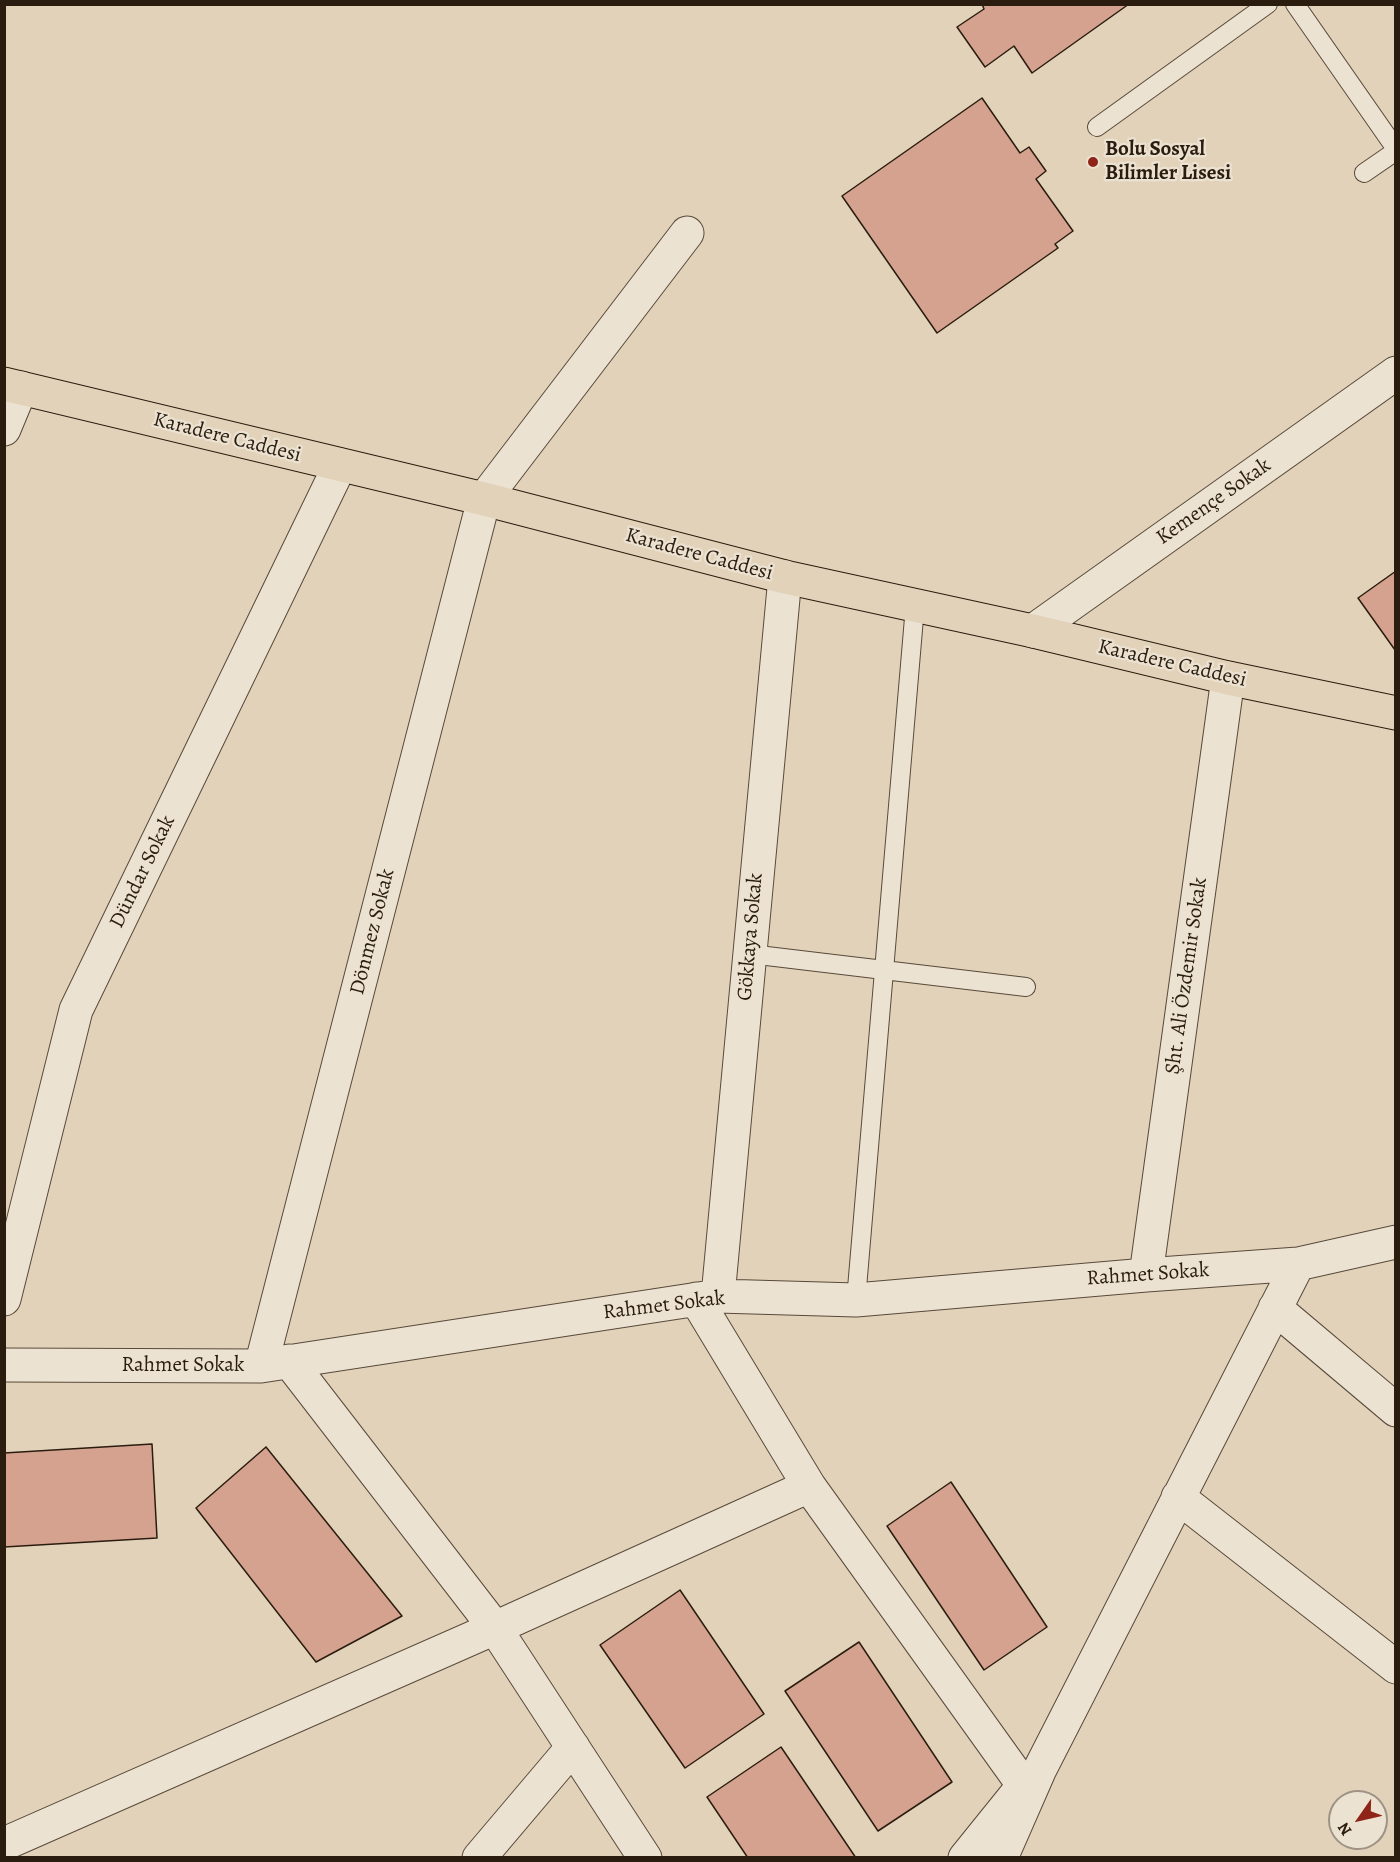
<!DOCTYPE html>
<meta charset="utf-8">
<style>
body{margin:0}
#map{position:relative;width:1400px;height:1862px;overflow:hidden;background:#e2d2b9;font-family:Alegreya,serif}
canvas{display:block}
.frame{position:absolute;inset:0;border:6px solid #2a1d0f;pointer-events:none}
.north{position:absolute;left:1328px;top:1790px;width:60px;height:60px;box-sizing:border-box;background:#ece2d2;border:2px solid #9e9384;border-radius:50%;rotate:236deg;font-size:16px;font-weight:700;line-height:24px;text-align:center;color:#2a1d0f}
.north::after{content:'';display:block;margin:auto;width:21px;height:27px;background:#8f2418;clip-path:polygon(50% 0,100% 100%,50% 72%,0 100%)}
</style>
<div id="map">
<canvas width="1400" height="1862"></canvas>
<div class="frame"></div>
<div class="north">N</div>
</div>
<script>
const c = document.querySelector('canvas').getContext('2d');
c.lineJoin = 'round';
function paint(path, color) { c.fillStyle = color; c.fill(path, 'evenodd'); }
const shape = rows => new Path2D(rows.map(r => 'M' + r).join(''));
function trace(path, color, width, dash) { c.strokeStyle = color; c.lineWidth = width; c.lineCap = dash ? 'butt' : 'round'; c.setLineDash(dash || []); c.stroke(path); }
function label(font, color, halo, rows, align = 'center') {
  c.font = font + ' Alegreya,serif'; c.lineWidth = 4.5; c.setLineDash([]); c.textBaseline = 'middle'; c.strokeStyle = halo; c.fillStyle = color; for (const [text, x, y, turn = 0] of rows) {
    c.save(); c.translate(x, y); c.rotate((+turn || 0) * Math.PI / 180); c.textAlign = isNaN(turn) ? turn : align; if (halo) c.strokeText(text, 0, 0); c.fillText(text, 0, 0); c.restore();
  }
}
const building = shape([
 [982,4,1129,4,1032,73,1014,46,985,67,957,27,984,9,982,4],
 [982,98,1020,153,1029,147,1046,171,1036,179,1073,231,1055,244,1058,248,937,333,842,196,982,98],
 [1396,571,1396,649,1395,650,1358,598,1396,571],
 [152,1444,157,1538,4,1547,4,1453,152,1444],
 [266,1447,402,1616,316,1662,196,1508,266,1447],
 [951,1482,1047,1627,984,1670,887,1526,951,1482],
 [680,1590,764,1714,685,1768,600,1645,680,1590],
 [859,1642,952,1782,878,1831,785,1691,859,1642],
 [781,1747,856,1858,748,1858,707,1797,781,1747]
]);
paint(building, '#d6a290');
trace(building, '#2a1d0f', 1.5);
const service = shape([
 [1295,4,1396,149],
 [1097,127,1268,4],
 [1364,173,1396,151],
 [750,954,1026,987],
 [856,1300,915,606]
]);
const minor = shape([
 [4,429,21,388],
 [1033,631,1396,373],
 [1146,1275,1228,678],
 [718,1296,785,577],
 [4,1299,76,1010,340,465],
 [696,1299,809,1486],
 [1275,1308,1396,1410],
 [289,1361,495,1628,645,1858],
 [4,1365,261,1366,718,1296,856,1300,1146,1275,1298,1264,1396,1242],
 [261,1366,484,499,687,233],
 [1178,1497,1396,1667],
 [4,1844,495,1628,809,1486,1024,1786],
 [479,1858,573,1747],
 [965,1858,1015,1796],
 [1001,1858,1040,1769,1298,1264]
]);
const primary = shape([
 [4,384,484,499,785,577,1033,631,1228,678,1396,713]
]);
trace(service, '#584a3a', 20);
trace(minor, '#584a3a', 35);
trace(primary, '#2a1d0f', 35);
trace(service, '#ece2d2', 18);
trace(minor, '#ece2d2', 33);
trace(primary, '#e2d2b9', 33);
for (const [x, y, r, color] of [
 [1093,162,6,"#8f2418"]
]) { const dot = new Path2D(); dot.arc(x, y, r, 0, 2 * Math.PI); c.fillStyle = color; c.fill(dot); trace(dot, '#ece2d2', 2); }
label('bold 21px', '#2a1d0f', '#ece2d2', [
 ["Bolu Sosyal",1105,150],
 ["Bilimler Lisesi",1105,174]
], 'left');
label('21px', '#2a1d0f', '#ece2d2', [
 ["Karadere Caddesi",227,438,14],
 ["Kemençe Sokak",1214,502,-35],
 ["Karadere Caddesi",699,555,15],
 ["Karadere Caddesi",1172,664,13],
 ["Dündar Sokak",143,872,-64],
 ["Dönmez Sokak",373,932,-76],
 ["Gökkaya Sokak",751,937,-85],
 ["Şht. Ali Özdemir Sokak",1187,976,-82],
 ["Rahmet Sokak",1148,1275,-4],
 ["Rahmet Sokak",664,1306,-7],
 ["Rahmet Sokak",183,1366]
]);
</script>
